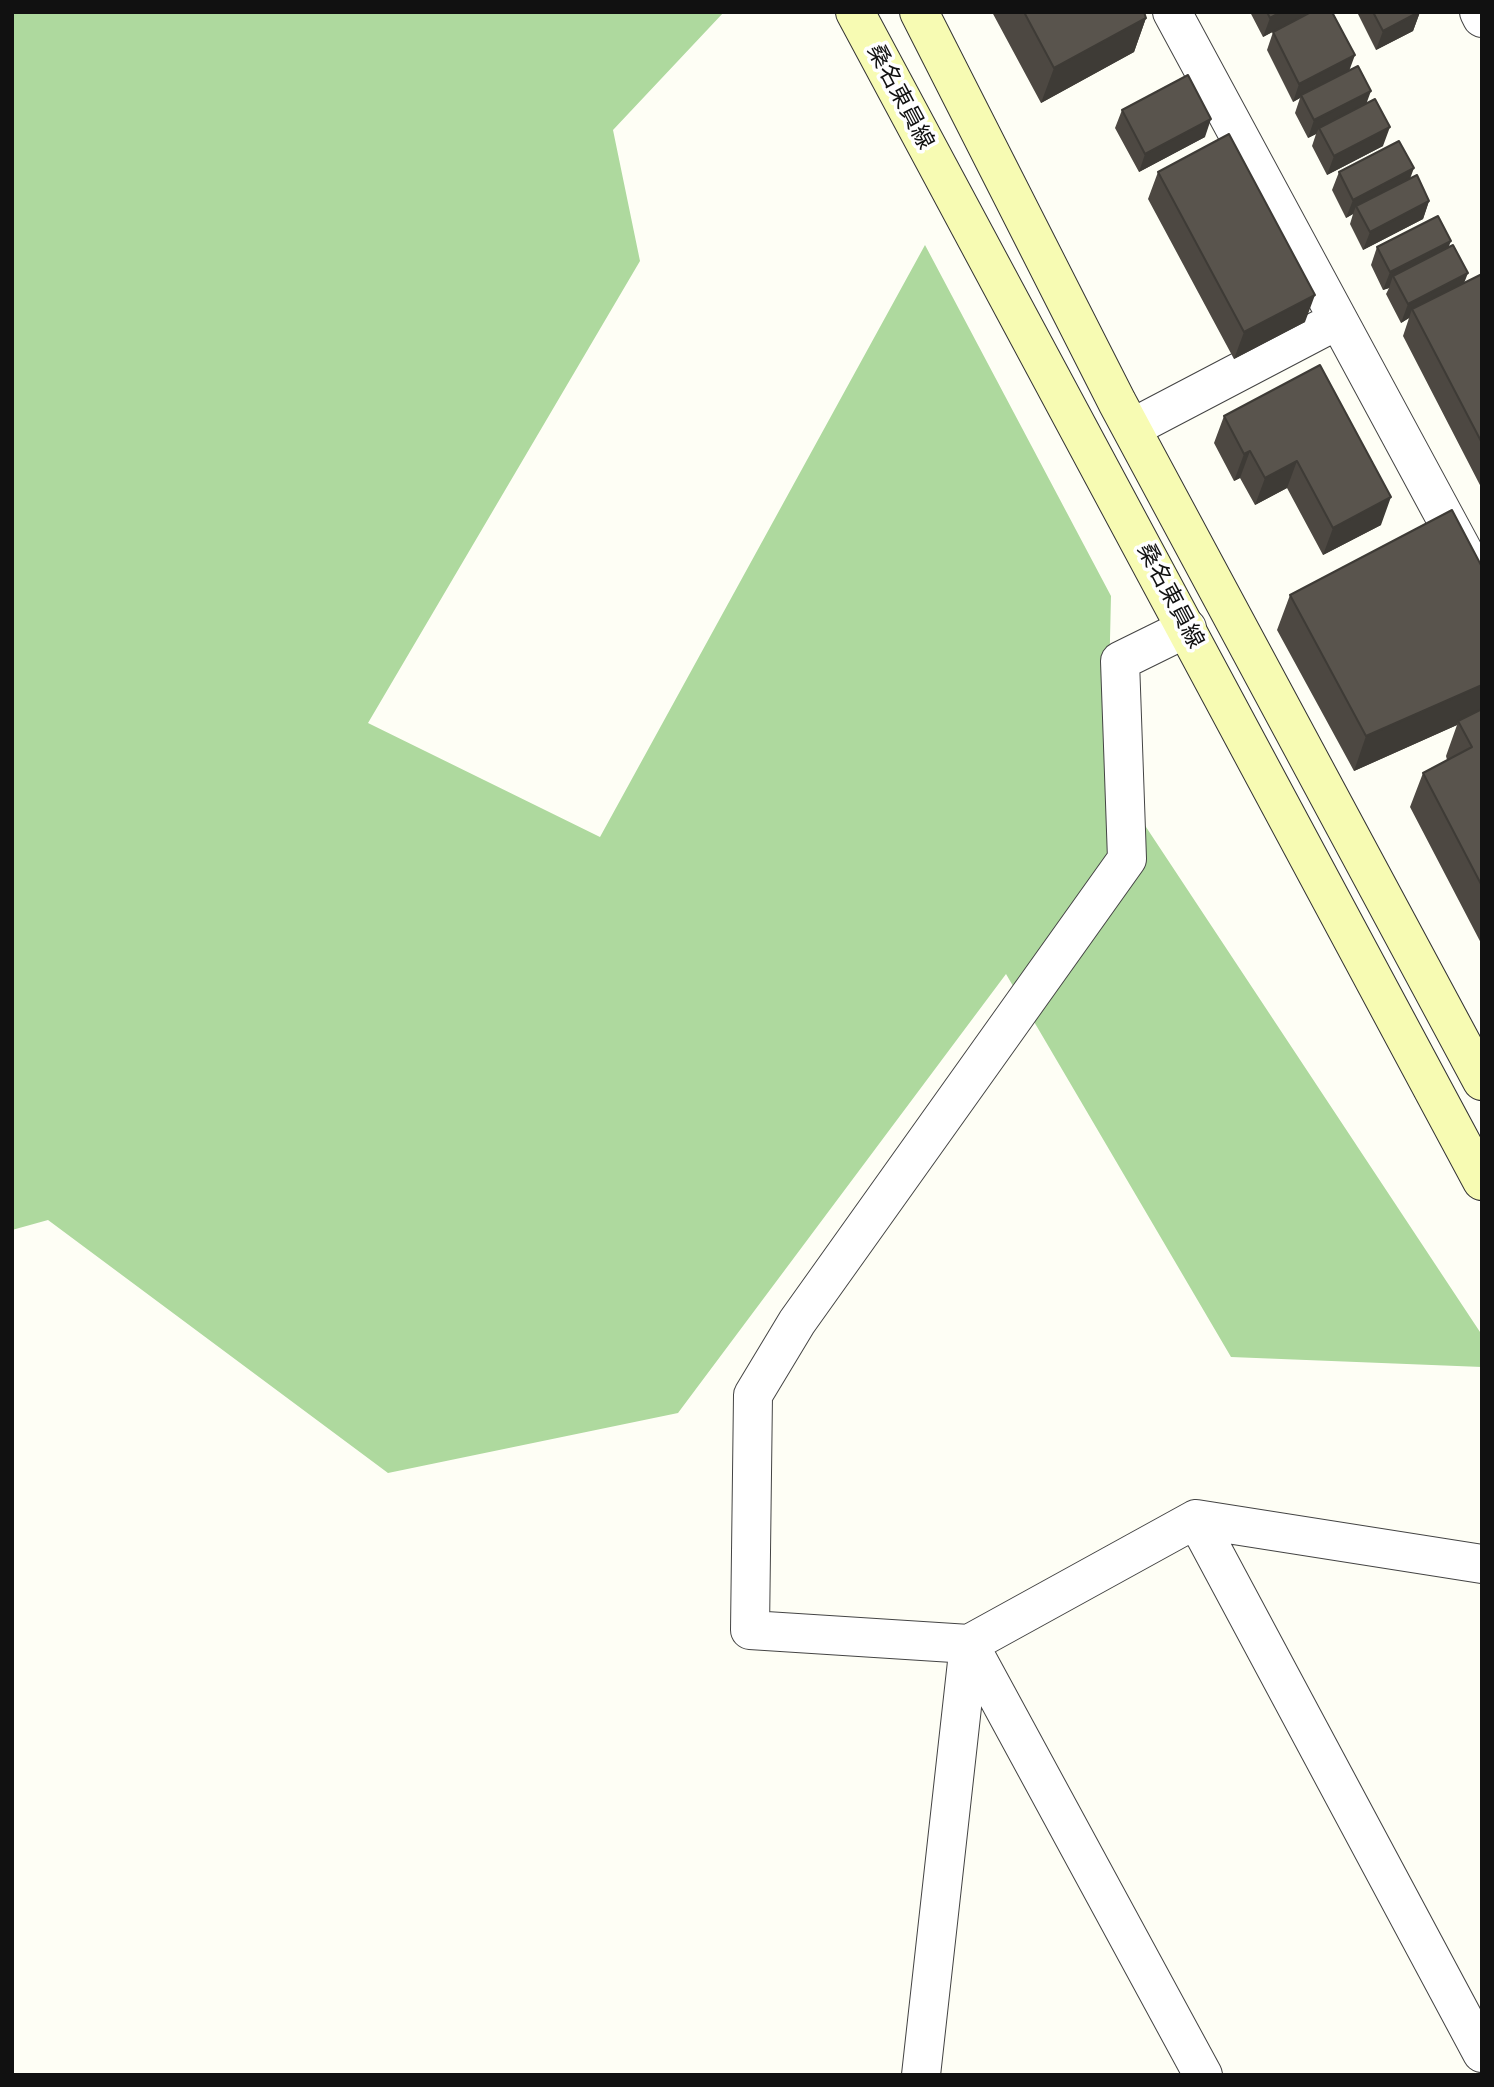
<!DOCTYPE html>
<meta charset="utf-8">
<style>
body{margin:0}
#map{position:relative;width:1494px;height:2087px;overflow:hidden;background:#fefef5;font-family:Bitter,serif}
canvas{display:block}
.frame{position:absolute;inset:0;border:14px solid #111;pointer-events:none}
</style>
<div id="map">
<canvas width="1494" height="2087"></canvas>
<div class="frame"></div>
</div>
<script>
const c = document.querySelector('canvas').getContext('2d');
c.lineJoin = 'round';
function paint(path, color) { c.fillStyle = color; c.fill(path, 'evenodd'); }
const shape = rows => new Path2D(rows.map(r => 'M' + r).join(''));
function trace(path, color, width, dash) { c.strokeStyle = color; c.lineWidth = width; c.lineCap = dash ? 'butt' : 'round'; c.setLineDash(dash || []); c.stroke(path); }
function label(font, color, halo, rows, align = 'center') {
  c.font = font + ' Bitter,"Noto Sans JP",serif'; c.lineWidth = 7; c.setLineDash([]); c.textBaseline = 'middle'; c.strokeStyle = halo; c.fillStyle = color; for (const [text, x, y, turn = 0] of rows) {
    c.save(); c.translate(x, y); c.rotate((+turn || 0) * Math.PI / 180); c.textAlign = isNaN(turn) ? turn : align; if (halo) c.strokeText(text, 0, 0); c.fillText(text, 0, 0); c.restore();
  }
}
paint(shape([
 [12,12,724,12,613,130,640,261,368,723,600,837,925,245,1111,596,1107,768,1482,1335,1482,1367,1231,1357,1006,974,678,1413,388,1473,48,1220,12,1230]
]), '#aed99e');
const street = shape([
 [1172,12,1482,586],
 [1479,12,1482,18],
 [1132,428,1338,320],
 [1187,628,1120,661,1127,859,797,1322,753,1395,750,1630,969,1644,1203,2075],
 [1196,1519,1482,2053],
 [921,2075,969,1644,1196,1519,1482,1564]
]);
const secondary = shape([
 [855,12,1482,1181],
 [919,12,1117,402,1482,1081]
]);
trace(street, '#444', 40);
trace(secondary, '#333', 40);
trace(street, '#fff', 38);
trace(secondary, '#f7fbb3', 38);
paint(shape([
 [992,12,1144,12,1146,18,1134,52,1041,103],
 [1250,12,1310,12,1263,37],
 [1357,12,1420,12,1413,31,1376,50],
 [1273,32,1349,71,1367,103,1383,146,1327,175,1312,146,1316,134,1308,138,1295,113,1300,98,1293,102,1267,50],
 [1122,110,1205,137,1139,172,1115,128],
 [1158,172,1305,322,1234,359,1148,199],
 [1339,172,1410,179,1429,201,1423,219,1363,250,1350,224,1353,214,1346,218,1332,190],
 [1377,247,1448,247,1464,283,1482,274,1482,489,1403,336,1409,318,1401,323,1386,294,1389,288,1383,290,1371,265],
 [1320,365,1381,525,1323,555,1287,488,1255,505,1240,478,1234,481,1214,443,1224,416],
 [1482,567,1482,945,1410,807,1423,773,1447,760,1446,756,1457,725,1354,771,1277,630,1290,595]
]), '#4d4842');
paint(shape([
 [1281,12,1310,12,1263,37,1270,18],
 [1420,12,1413,31,1376,50,1383,31],
 [1146,18,1134,52,1041,103,1054,68],
 [1355,55,1348,74,1301,95,1300,98,1293,102,1299,84],
 [1371,91,1364,110,1319,128,1316,134,1308,138,1314,120],
 [1211,119,1205,137,1139,172,1145,154],
 [1390,127,1383,146,1327,175,1334,156],
 [1414,168,1407,187,1356,206,1353,214,1346,218,1353,200],
 [1429,201,1423,219,1363,250,1370,232],
 [1451,241,1444,259,1393,276,1389,288,1383,290,1390,272],
 [1468,273,1461,291,1412,309,1409,318,1401,323,1408,304],
 [1315,295,1305,322,1234,359,1244,332],
 [1250,451,1240,478,1234,481,1244,454],
 [1297,461,1287,488,1255,505,1265,478],
 [1391,497,1381,525,1323,555,1333,528],
 [1482,685,1482,714,1458,721,1457,725,1354,771,1366,736]
]), '#3e3b36');
const building = shape([
 [1024,12,1144,12,1146,18,1054,68,1024,12],
 [1267,12,1281,12,1270,18,1267,12],
 [1311,12,1332,12,1355,55,1299,84,1273,32,1311,12],
 [1373,12,1419,12,1383,31,1373,12],
 [1358,66,1371,91,1314,120,1301,95,1358,66],
 [1188,75,1211,119,1145,154,1122,110,1188,75],
 [1375,99,1390,127,1334,156,1319,128,1375,99],
 [1229,134,1315,295,1244,332,1158,172,1229,134],
 [1399,141,1414,168,1353,200,1339,172,1399,141],
 [1417,175,1429,201,1370,232,1356,206,1417,175],
 [1438,216,1451,241,1390,272,1377,247,1438,216],
 [1453,245,1468,273,1408,304,1393,276,1453,245],
 [1482,274,1482,443,1412,309,1482,274],
 [1320,365,1391,497,1333,528,1297,461,1265,478,1250,451,1244,454,1224,416,1320,365],
 [1452,510,1482,567,1482,685,1366,736,1290,595,1452,510],
 [1482,709,1482,886,1423,773,1472,747,1458,721,1482,709]
]);
paint(building, '#59544d');
trace(building, '#3e3b36', 2);
label('23px', '#111', '#fff', [
 ["桑名東員線",900,97,62],
 ["桑名東員線",1170,596,62]
]);
</script>
